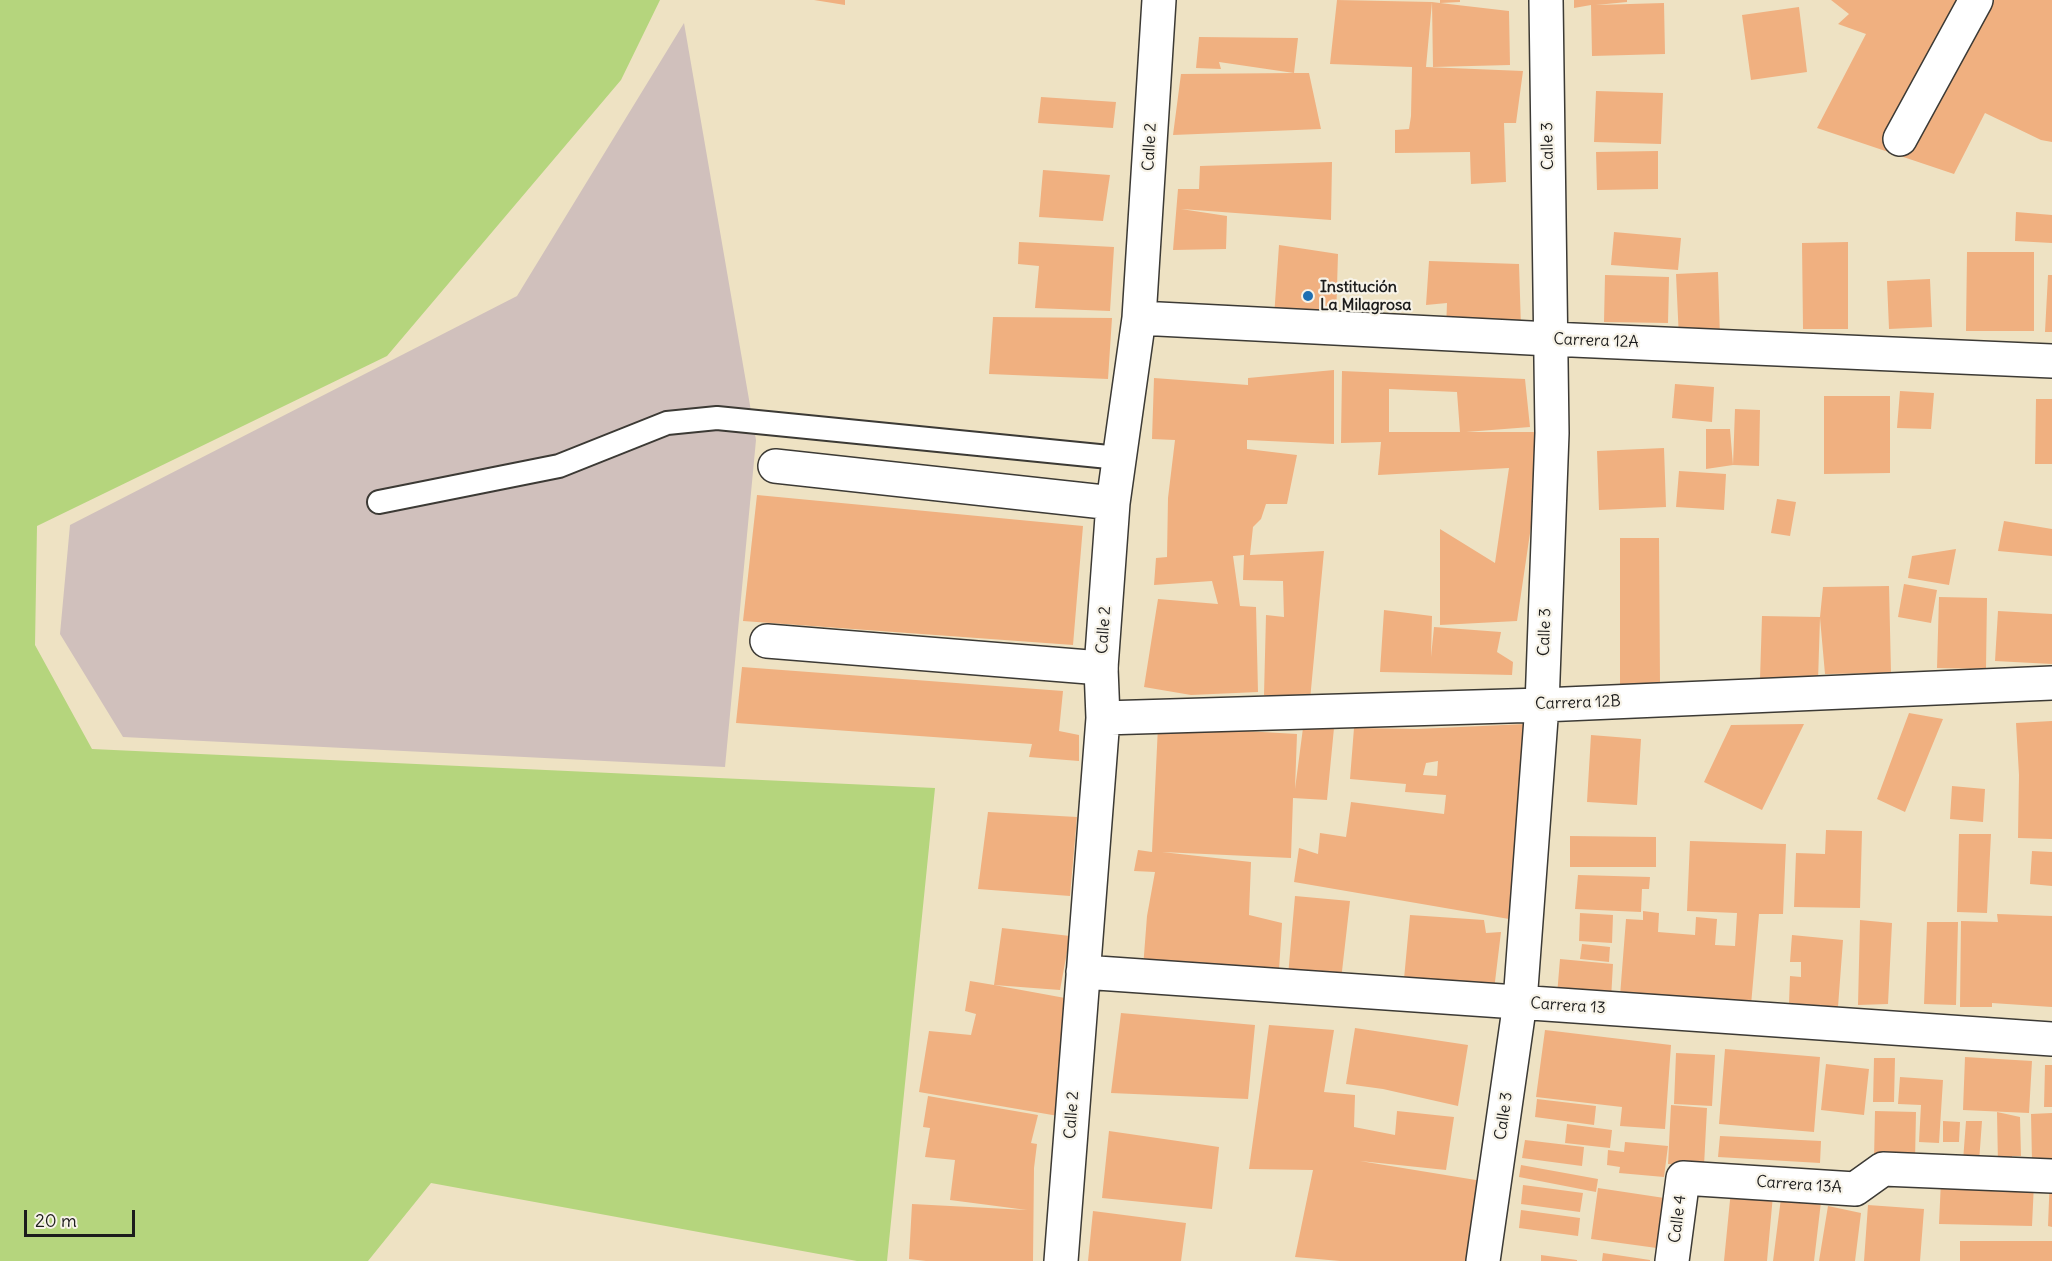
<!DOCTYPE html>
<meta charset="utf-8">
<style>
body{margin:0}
#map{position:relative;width:2052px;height:1261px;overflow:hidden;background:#eee2c3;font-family:Delius,sans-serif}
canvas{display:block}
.scale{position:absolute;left:24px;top:1210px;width:111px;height:27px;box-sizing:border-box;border:3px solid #1c1c1c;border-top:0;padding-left:8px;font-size:18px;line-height:21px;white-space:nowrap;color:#1c1c1c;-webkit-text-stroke:4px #f7f3e8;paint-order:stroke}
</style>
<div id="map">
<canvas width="2052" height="1261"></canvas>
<div class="scale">20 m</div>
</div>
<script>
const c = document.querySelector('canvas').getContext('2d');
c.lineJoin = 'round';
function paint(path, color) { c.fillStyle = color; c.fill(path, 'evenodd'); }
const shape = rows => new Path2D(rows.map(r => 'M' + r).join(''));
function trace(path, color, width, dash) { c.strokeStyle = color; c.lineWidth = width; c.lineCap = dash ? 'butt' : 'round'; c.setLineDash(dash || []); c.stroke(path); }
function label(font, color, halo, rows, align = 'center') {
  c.font = font + ' Delius,sans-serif'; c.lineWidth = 4.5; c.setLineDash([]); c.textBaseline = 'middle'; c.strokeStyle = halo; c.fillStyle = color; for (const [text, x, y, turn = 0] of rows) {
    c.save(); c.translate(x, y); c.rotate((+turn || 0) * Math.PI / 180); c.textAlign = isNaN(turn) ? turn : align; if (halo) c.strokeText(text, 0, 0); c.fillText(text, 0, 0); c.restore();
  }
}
paint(shape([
 [684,23,756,440,725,767,123,737,60,634,70,525,517,296]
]), '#d0c0bc');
paint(shape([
 [0,0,660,0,621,80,387,356,37,526,35,645,92,749,935,788,887,1261,857,1261,431,1183,368,1261,0,1261]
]), '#b5d57d');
paint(shape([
 [814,0,845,0,845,5],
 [1337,0,1432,2,1426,67,1523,71,1516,123,1504,123,1506,182,1471,184,1470,152,1395,153,1395,130,1409,129,1411,116,1412,67,1330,64],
 [1440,0,1460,0,1460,2,1440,3,1509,11,1510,65,1433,67,1432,2,1440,3],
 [1574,0,1627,0,1627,2,1596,5,1664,3,1665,54,1592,56,1591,5,1574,8],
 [1831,0,2052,0,2052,142,2041,140,1985,113,1954,174,1817,128,1866,34,1838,24,1849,14],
 [1799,7,1807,72,1751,80,1742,15],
 [1199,37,1298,38,1294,73,1309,73,1321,129,1173,135,1181,74,1294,73,1219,62,1221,69,1196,68],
 [1596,91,1663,93,1661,144,1594,142],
 [1041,97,1116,102,1113,128,1038,123],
 [1658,151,1658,189,1597,190,1596,152],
 [1332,162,1331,220,1181,209,1227,216,1226,249,1173,250,1178,189,1199,189,1200,166],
 [1043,170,1110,175,1103,221,1039,217],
 [2016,212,2052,215,2052,243,2015,241],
 [1614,232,1681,238,1678,270,1611,265],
 [1019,242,1114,247,1110,311,1035,308,1039,266,1018,264],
 [1848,242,1848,329,1803,329,1802,243],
 [1279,245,1338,254,1336,320,1274,317],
 [1967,252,2034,252,2034,331,1966,331],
 [1429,261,1519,264,1521,328,1446,330,1447,303,1426,305],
 [1718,272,1720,338,1679,339,1676,274],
 [1605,275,1669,277,1668,323,1604,322],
 [2048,275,2052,275,2052,332,2045,332],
 [1930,279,1932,327,1889,329,1887,281],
 [993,317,1112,318,1108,379,989,374],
 [1334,370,1334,444,1247,440,1247,449,1297,455,1287,504,1266,504,1261,519,1253,527,1250,555,1324,551,1310,700,1264,695,1266,615,1284,617,1283,581,1243,580,1244,555,1233,556,1240,606,1256,607,1258,692,1191,695,1144,687,1158,599,1218,604,1212,581,1154,585,1156,558,1167,557,1168,498,1175,440,1152,439,1154,378,1248,385,1248,378],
 [1342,371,1525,379,1530,427,1466,432,1545,432,1517,621,1440,625,1440,529,1495,563,1509,468,1378,475,1381,442,1341,443],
 [1389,389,1457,392,1460,432,1389,432],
 [1675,384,1714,387,1712,422,1672,418],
 [1900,391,1934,393,1931,429,1897,428],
 [1824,396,1890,396,1890,473,1824,474],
 [2036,399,2052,399,2052,464,2035,464],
 [1735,409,1760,410,1759,466,1733,465,1706,469,1706,429,1730,429,1733,465],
 [1664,448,1666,507,1599,510,1597,451],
 [1679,471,1726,474,1724,510,1676,507],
 [757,495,1083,526,1073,645,743,621],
 [1777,499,1796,502,1790,536,1771,533],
 [2004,521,2052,529,2052,556,1998,551],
 [1620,538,1659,538,1660,684,1620,684],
 [1956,549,1949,585,1908,578,1912,556],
 [1904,584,1937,590,1931,623,1898,617],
 [1889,586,1891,673,1825,674,1820,618,1818,681,1760,679,1762,616,1820,617,1823,587],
 [1939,597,1987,598,1986,669,1937,668],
 [1384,610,1432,616,1431,657,1434,627,1501,632,1497,652,1513,662,1512,675,1380,672],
 [1998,611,2052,614,2052,664,1995,661],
 [742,667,1063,691,1059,731,1079,735,1079,761,1029,757,1032,744,736,723],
 [1909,713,1943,719,1905,812,1877,799],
 [2052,721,2052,839,2018,838,2019,775,2016,723],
 [1526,724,1509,919,1294,882,1299,848,1318,854,1320,833,1346,837,1351,802,1444,814,1446,795,1405,792,1406,784,1350,779,1354,728,1417,729],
 [1438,761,1437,776,1423,775,1426,763],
 [1804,724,1762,810,1704,782,1731,725],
 [1158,726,1297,734,1295,789,1303,728,1334,728,1327,800,1293,798,1291,858,1162,852,1251,862,1249,915,1282,923,1279,970,1143,968,1147,916,1155,872,1134,871,1138,850,1152,852],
 [1591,735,1641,739,1637,805,1587,802],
 [1952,786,1985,789,1983,822,1950,819],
 [988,812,1077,817,1070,896,978,889],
 [1826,830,1862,831,1860,908,1794,907,1796,853,1825,854],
 [1959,834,1991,834,1987,913,1957,912],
 [1570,836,1656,837,1656,867,1570,867],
 [1690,841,1786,844,1783,914,1759,914,1751,1005,1620,996,1626,919,1643,920,1643,911,1659,913,1658,932,1695,935,1696,917,1717,919,1715,945,1735,946,1737,913,1687,911],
 [2032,851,2052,852,2052,886,2030,884],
 [1578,875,1650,877,1649,889,1642,889,1641,912,1575,909],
 [1295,896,1350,901,1341,980,1288,976],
 [1580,913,1613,915,1612,943,1579,941],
 [1997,914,2052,916,2052,1007,1992,1003,1992,1007,1960,1007,1961,921,1998,922],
 [1410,915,1484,920,1486,933,1501,932,1494,990,1404,979],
 [1860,920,1892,923,1888,1004,1858,1005],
 [1927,922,1958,922,1956,1005,1924,1004],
 [1002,928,1070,936,1060,990,994,985,1076,1000,1064,1117,919,1092,929,1031,971,1035,976,1014,965,1011,970,981,994,985],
 [1792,935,1843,940,1838,1007,1789,1004,1790,976,1801,977,1801,962,1790,962],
 [1582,944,1610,947,1609,962,1580,959],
 [1560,959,1613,964,1611,999,1557,995],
 [1121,1013,1255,1025,1248,1099,1111,1093],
 [1269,1025,1334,1030,1324,1092,1355,1095,1354,1127,1395,1135,1397,1111,1454,1117,1446,1170,1360,1161,1488,1182,1471,1261,1340,1261,1295,1257,1313,1170,1249,1169],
 [1355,1028,1468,1045,1458,1106,1383,1089,1346,1084],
 [1545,1030,1671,1045,1665,1129,1620,1126,1622,1107,1536,1097],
 [1725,1049,1820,1057,1814,1132,1719,1124],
 [1676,1053,1715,1055,1712,1106,1674,1104],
 [1965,1057,2032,1061,2029,1113,1963,1110],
 [1874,1058,1895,1058,1894,1102,1873,1102],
 [1826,1064,1869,1069,1864,1115,1821,1110],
 [2045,1065,2052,1065,2052,1107,2044,1107],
 [1900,1077,1943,1080,1939,1143,1919,1142,1921,1105,1898,1104],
 [928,1096,1038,1115,1031,1143,1037,1144,1034,1168,1033,1261,926,1261,909,1259,912,1204,1027,1210,950,1200,955,1160,925,1157,930,1128,923,1127],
 [1537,1099,1596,1106,1594,1125,1535,1117],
 [1671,1105,1707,1108,1704,1166,1668,1164],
 [1875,1111,1916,1112,1915,1161,1874,1160],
 [1997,1112,2020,1117,2021,1156,2012,1156,2012,1165,1998,1165],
 [2052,1113,2052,1162,2032,1162,2031,1114],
 [1943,1121,1960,1122,1959,1142,1943,1142],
 [1966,1121,1982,1121,1979,1162,1963,1161],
 [1567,1124,1612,1130,1610,1148,1565,1143],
 [1109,1131,1219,1147,1212,1209,1102,1198],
 [1720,1136,1821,1141,1820,1163,1718,1157],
 [1525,1140,1584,1147,1582,1166,1522,1158],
 [1625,1142,1668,1146,1664,1177,1619,1173,1620,1167,1607,1165,1608,1150,1624,1152],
 [1521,1165,1598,1179,1596,1192,1519,1177],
 [2050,1175,2052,1175,2052,1227,2048,1226],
 [1941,1180,2034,1183,2032,1226,1939,1224],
 [1523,1185,1583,1193,1580,1212,1521,1204],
 [1598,1188,1671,1199,1664,1249,1591,1239],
 [1731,1190,1773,1195,1767,1261,1724,1261],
 [1781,1198,1821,1202,1814,1261,1773,1261],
 [1868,1205,1924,1209,1920,1261,1864,1261],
 [1828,1206,1861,1213,1855,1261,1819,1261],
 [1521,1210,1580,1218,1578,1236,1519,1228],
 [1093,1211,1186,1223,1181,1261,1088,1261],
 [1960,1241,2052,1241,2052,1261,1960,1261],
 [1603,1253,1650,1260,1650,1261,1602,1261],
 [1541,1255,1577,1260,1577,1261,1541,1261]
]), '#f0b080');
const service = shape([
 [379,502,559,466,667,423,717,418,1119,458]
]);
const pedestrian = shape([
 [767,641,1101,668]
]);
const minor = shape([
 [1900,139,1976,0],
 [1139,318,1550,339,2052,361],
 [775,466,1113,503],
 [1103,718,1542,705,2052,683],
 [1083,972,2052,1039],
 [1061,1261,1103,718,1101,668,1113,503,1139,318,1159,0],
 [1483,1261,1520,1002,1542,705,1552,433,1546,0],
 [1672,1261,1683,1178,1855,1189,1883,1169,2052,1176]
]);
trace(service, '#3c3a35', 26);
trace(pedestrian, '#3c3a35', 36);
trace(minor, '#3c3a35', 36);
trace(service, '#fff', 22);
trace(pedestrian, '#fff', 33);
trace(minor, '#fff', 33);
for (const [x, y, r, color] of [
 [1308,296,6,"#1f6fb2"]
]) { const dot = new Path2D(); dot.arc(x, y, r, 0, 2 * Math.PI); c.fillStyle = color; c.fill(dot); trace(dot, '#f7f3e8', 2); }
label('16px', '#1c1c1c', '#f7f3e8', [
 ["Calle 3",1548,146,-91],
 ["Calle 2",1150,147,-87],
 ["Carrera 12A",1596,341,2],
 ["Calle 2",1104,630,-86],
 ["Calle 3",1545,632,-88],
 ["Carrera 12B",1578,703,-2],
 ["Carrera 13",1568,1006,4],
 ["Calle 2",1072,1115,-86],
 ["Calle 3",1504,1116,-82],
 ["Carrera 13A",1799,1185,4],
 ["Calle 4",1678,1219,-83]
]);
label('bold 16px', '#1c1c1c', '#f7f3e8', [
 ["Institución",1320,287],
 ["La Milagrosa",1320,305]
], 'left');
</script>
